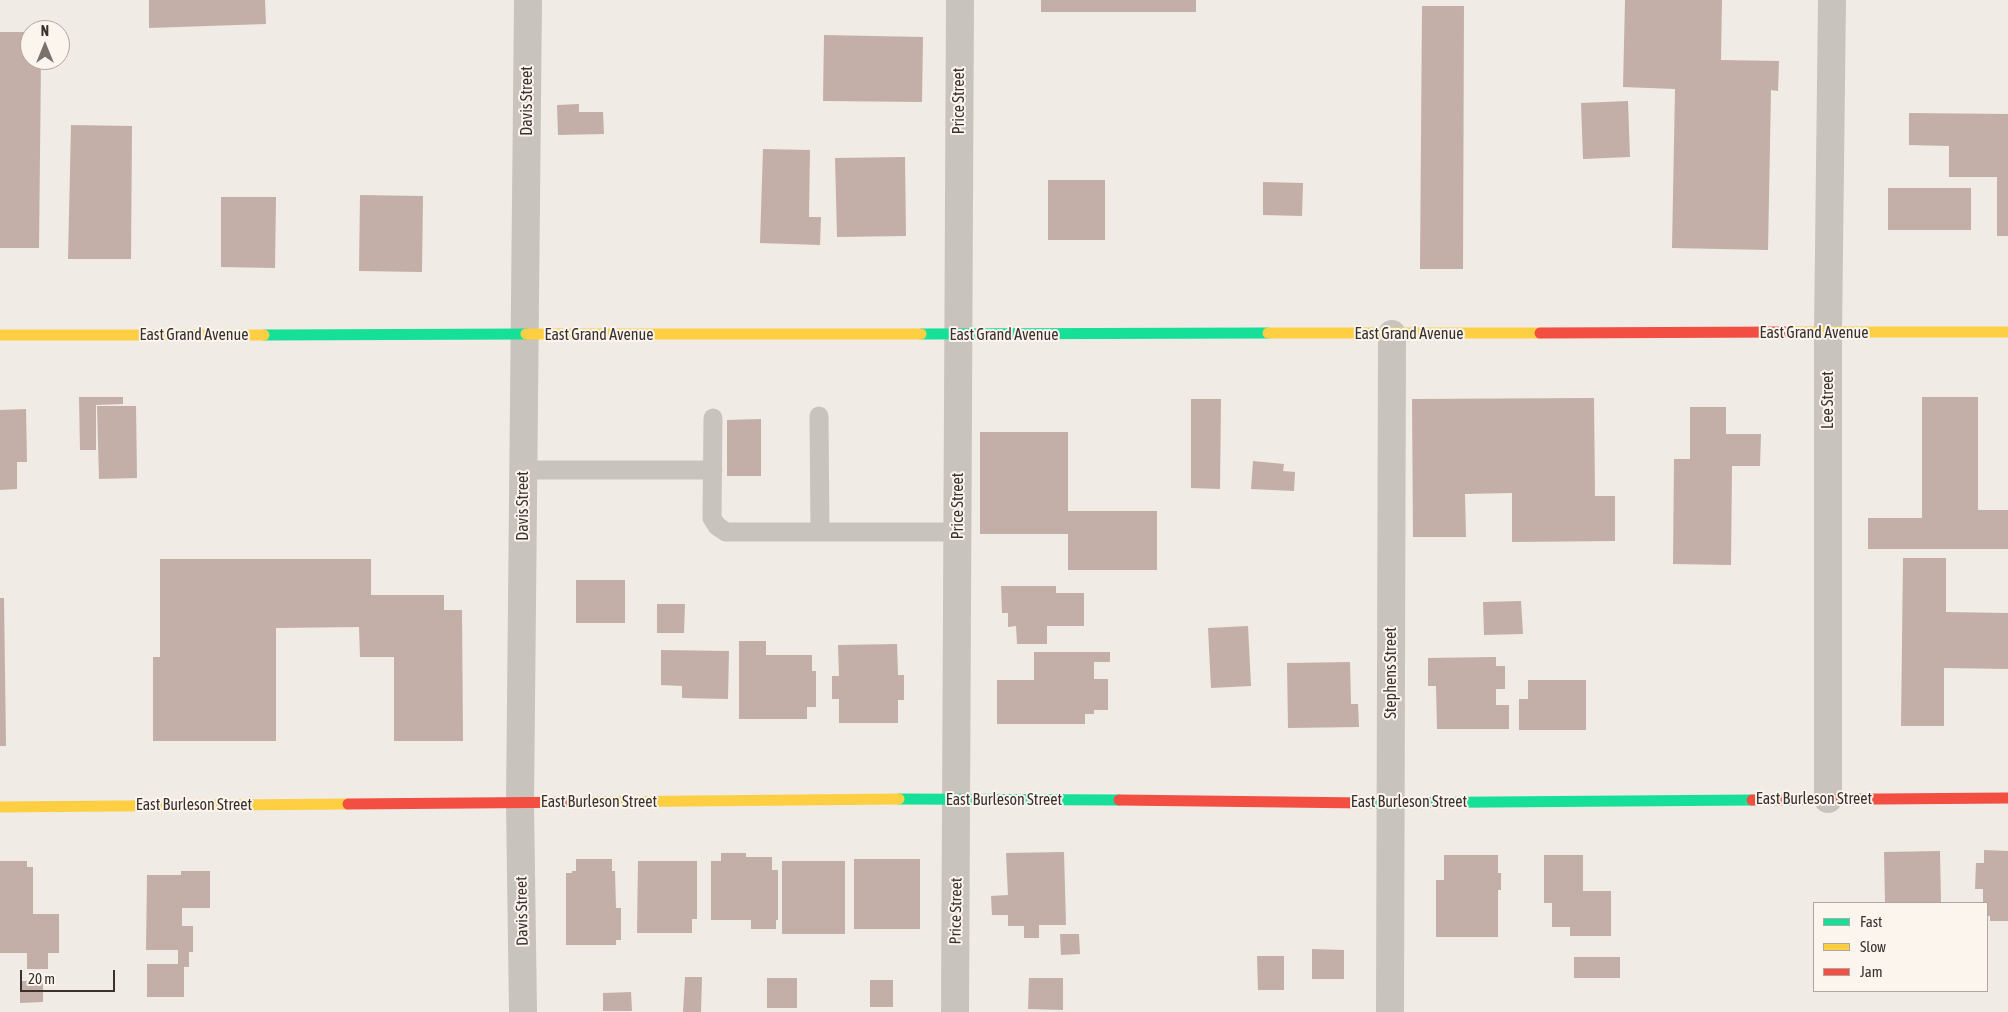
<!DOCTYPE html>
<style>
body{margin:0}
#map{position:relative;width:2008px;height:1012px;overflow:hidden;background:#f0ebe5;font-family:"Asap Condensed",sans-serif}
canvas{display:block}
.legend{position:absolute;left:1813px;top:902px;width:175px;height:90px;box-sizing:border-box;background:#fbf5ee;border:1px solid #aea6a0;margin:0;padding:6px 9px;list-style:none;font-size:15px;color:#3b302b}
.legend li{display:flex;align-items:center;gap:10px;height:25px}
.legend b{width:25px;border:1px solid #aea6a0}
.north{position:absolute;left:20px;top:20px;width:50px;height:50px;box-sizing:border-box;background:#fbf5ee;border:1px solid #aea6a0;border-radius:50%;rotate:0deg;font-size:14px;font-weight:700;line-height:20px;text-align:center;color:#3b302b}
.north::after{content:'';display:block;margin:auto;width:18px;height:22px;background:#7a716c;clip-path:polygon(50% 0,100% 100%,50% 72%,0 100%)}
.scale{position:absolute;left:20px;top:970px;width:95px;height:22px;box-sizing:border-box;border:2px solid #3b302b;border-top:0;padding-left:6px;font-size:15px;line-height:18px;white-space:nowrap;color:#3b302b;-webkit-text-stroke:4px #fbf5ee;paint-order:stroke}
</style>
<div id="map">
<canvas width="2008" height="1012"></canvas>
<ul class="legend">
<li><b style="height:6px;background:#16e098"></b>Fast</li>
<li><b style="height:6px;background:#ffcf43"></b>Slow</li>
<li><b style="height:6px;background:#f24e42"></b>Jam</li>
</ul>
<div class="north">N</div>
<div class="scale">20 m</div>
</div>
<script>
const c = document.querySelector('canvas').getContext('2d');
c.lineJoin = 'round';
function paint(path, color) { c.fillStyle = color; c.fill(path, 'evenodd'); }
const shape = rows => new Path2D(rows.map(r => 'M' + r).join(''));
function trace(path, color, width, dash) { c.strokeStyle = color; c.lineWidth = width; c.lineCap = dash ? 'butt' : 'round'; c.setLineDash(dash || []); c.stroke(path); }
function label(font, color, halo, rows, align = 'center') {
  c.font = font + ' "Asap Condensed",sans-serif'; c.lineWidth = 4; c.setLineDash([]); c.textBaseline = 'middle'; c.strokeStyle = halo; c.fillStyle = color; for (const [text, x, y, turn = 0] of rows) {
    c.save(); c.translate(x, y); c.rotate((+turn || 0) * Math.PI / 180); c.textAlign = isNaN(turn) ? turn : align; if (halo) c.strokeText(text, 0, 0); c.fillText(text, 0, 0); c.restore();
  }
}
paint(shape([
 [149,0,265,0,266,24,149,28],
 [1041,0,1196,0,1196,12,1041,12],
 [1625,0,1722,0,1721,60,1779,61,1778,91,1771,90,1768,250,1672,248,1675,89,1623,87],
 [1422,6,1464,6,1463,269,1420,269],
 [0,32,30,32,30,60,41,60,39,248,0,248],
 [824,35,923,37,922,102,823,101],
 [1628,101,1630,157,1583,159,1581,103],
 [579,104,579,112,603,112,604,134,558,135,557,105],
 [1909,113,2008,114,2008,236,1997,236,1997,177,1949,177,1949,146,1909,145],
 [71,125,132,126,131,259,68,259],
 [763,149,810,150,809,217,821,217,820,245,760,243],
 [905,157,906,236,837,237,835,158],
 [1048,180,1105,180,1105,240,1048,240],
 [1263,182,1303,183,1302,216,1263,215],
 [1888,188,1971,188,1971,230,1888,230],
 [360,195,423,196,422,272,359,271],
 [221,197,276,197,275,268,221,267],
 [79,397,123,397,123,404,96,405,96,450,80,450],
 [1922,397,1978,397,1978,510,2008,510,2008,549,1868,549,1868,518,1922,518],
 [1594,398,1595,496,1615,496,1615,541,1512,542,1512,493,1465,494,1466,537,1413,537,1412,399],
 [1191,399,1221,399,1220,489,1191,488],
 [97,406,136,406,137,478,99,479],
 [1690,407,1726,407,1726,434,1761,434,1760,466,1732,466,1731,565,1673,564,1674,459,1690,459],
 [26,409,27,462,17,462,17,489,0,490,0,410],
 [761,419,761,476,727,476,727,420],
 [980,432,1068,432,1068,511,1157,511,1157,570,1068,570,1068,534,980,534],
 [1253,461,1284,464,1283,471,1295,472,1294,491,1251,489],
 [1903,558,1946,558,1946,612,2008,613,2008,669,1944,668,1944,726,1901,726],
 [160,559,371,559,371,595,444,595,444,610,462,610,463,741,394,741,394,657,360,657,359,627,276,628,276,741,153,741,153,657,160,657],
 [576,580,625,580,625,623,576,623],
 [1001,586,1056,586,1056,593,1084,593,1084,626,1047,626,1047,644,1017,644,1016,626,1008,627,1008,613,1002,613],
 [0,598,4,598,6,746,0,746],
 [1521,601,1523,634,1484,635,1483,602],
 [657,604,685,604,684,633,657,633],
 [1248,626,1251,686,1211,688,1208,628],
 [739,641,766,641,766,655,812,655,812,671,816,671,816,707,807,707,807,719,739,719],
 [897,644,898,675,904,675,904,700,898,700,898,723,839,723,839,699,832,699,832,676,839,676,838,645],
 [661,650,729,651,728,699,682,698,682,686,661,685],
 [1034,652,1110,652,1110,662,1094,662,1094,679,1108,679,1108,710,1094,710,1094,714,1085,714,1085,724,997,724,997,680,1034,680],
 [1496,657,1496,666,1505,666,1505,689,1496,689,1496,705,1509,705,1509,729,1437,729,1436,686,1428,686,1428,658],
 [1350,662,1351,704,1358,704,1359,727,1288,728,1287,663],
 [1528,680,1586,680,1586,730,1519,730,1519,699,1528,699],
 [1984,850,2008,851,2008,921,1990,921,1990,916,1987,916,1987,903,1983,903,1983,889,1975,889,1976,863,1984,863],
 [1940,851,1941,903,1885,903,1884,852],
 [1064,852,1066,925,1039,925,1039,938,1024,938,1024,926,1008,926,1008,915,992,915,991,896,1008,895,1006,853],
 [721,853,746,853,746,857,772,857,772,870,778,870,778,920,776,920,776,929,751,929,751,920,711,920,711,861,721,861],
 [1444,855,1498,855,1498,873,1501,873,1501,890,1498,890,1498,937,1436,937,1436,880,1444,880],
 [1544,855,1583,855,1583,891,1611,891,1611,936,1570,936,1570,927,1552,927,1552,903,1544,903],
 [576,859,612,859,612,871,615,871,616,908,621,908,621,940,616,940,616,945,566,945,566,873,572,873,572,871,576,871],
 [854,859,920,859,920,929,854,929],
 [0,861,27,861,27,867,33,867,33,914,59,914,59,953,48,953,48,969,27,969,27,953,0,953],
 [638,861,697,861,697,919,692,919,692,933,637,933],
 [782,861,845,861,845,934,782,934],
 [181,871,210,871,210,908,182,908,182,926,193,926,193,952,189,952,189,967,184,967,184,997,147,997,147,964,178,964,178,950,146,950,147,875,181,875],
 [1060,934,1079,934,1080,954,1061,955],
 [1312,949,1344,950,1344,979,1312,979],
 [1257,956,1284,956,1284,990,1258,990],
 [1574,957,1620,957,1620,978,1574,978],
 [685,977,702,977,701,1012,683,1012],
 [767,978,797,978,797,1008,767,1008],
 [1029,978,1063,978,1063,1010,1028,1009],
 [870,980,893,980,893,1007,870,1007],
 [20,981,43,981,43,1002,20,1003],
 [631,992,632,1011,603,1011,603,993]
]), '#c3afa7');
trace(shape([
 [819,416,820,532],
 [713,418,712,518,717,526,726,532,958,532],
 [523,470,713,470]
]), '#c9c3be', 19);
trace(shape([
 [1828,799,1828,333,1832,0],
 [523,1012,520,803,528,0],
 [955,1012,960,0],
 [1390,1012,1392,334]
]), '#c9c3be', 28);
trace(shape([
 [921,334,1268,333],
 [264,335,526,334],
 [899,799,1119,800],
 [1365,803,1752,800]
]), '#16e098', 11);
trace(shape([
 [1791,332,2008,332],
 [1268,333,1540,333],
 [526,334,921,334],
 [0,335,264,335],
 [590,802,899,799],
 [0,807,348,804]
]), '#ffcf43', 11);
trace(shape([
 [1540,333,1791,332],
 [1119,800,1365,803],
 [1752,800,2008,798],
 [348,804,590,802]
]), '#f24e42', 11);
label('16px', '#3b302b', '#fbf5ee', [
 ["Davis Street",527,101,-90],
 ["Price Street",959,101,-90],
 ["East Grand Avenue",1814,333],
 ["East Grand Avenue",1409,334],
 ["East Grand Avenue",194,335],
 ["East Grand Avenue",599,335],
 ["East Grand Avenue",1004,335],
 ["Lee Street",1828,400,-90],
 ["Davis Street",523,506,-90],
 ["Price Street",958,506,-90],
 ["Stephens Street",1391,673,-90],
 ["East Burleson Street",1814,799],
 ["East Burleson Street",1004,800],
 ["East Burleson Street",599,802],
 ["East Burleson Street",1409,802],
 ["East Burleson Street",194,805],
 ["Davis Street",522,911,-91],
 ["Price Street",956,911,-89]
]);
</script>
